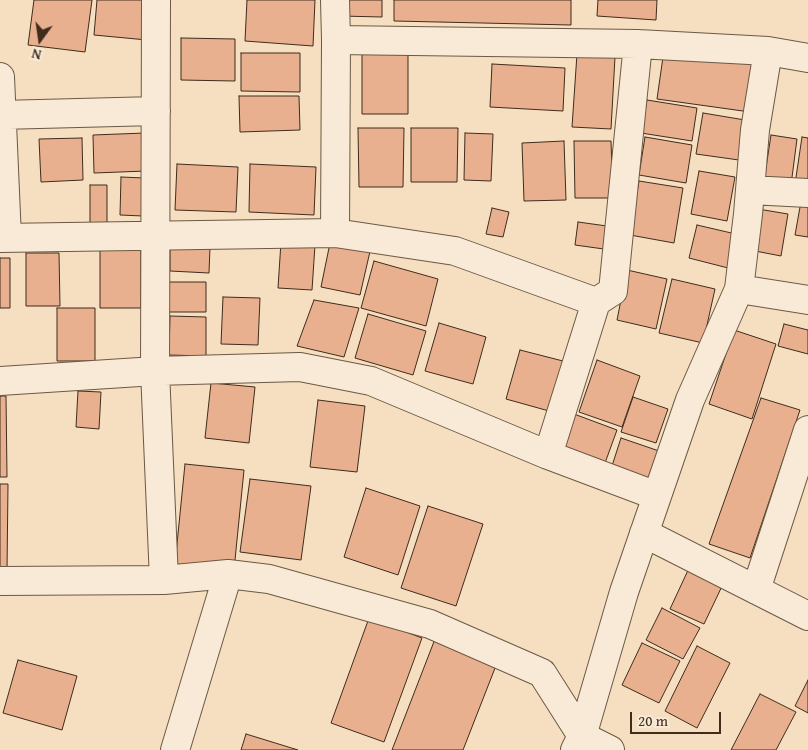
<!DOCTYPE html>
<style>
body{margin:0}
#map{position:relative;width:808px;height:750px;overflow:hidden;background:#f5dfc0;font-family:"Gentium Book Plus",serif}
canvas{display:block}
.north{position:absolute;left:15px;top:15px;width:50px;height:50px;-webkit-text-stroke:4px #f8ead6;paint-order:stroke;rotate:194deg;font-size:14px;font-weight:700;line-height:20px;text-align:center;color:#3f2c1c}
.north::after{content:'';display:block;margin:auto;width:18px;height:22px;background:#3f2c1c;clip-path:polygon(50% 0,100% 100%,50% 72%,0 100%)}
.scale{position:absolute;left:630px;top:712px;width:91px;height:22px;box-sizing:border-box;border:2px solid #3f2c1c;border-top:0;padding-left:6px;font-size:15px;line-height:18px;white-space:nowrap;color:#3f2c1c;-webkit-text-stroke:4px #f8ead6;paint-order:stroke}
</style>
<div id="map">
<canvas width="808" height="750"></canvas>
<div class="north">N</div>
<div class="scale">20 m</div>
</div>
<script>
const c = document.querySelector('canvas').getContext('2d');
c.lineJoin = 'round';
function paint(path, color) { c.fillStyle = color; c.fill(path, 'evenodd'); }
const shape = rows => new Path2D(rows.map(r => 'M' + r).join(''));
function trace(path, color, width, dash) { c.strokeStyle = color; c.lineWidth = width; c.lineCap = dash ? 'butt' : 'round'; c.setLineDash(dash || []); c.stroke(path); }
const building = shape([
 [34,0,92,0,85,52,28,45,34,0],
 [97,0,150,0,147,40,94,35,97,0],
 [247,0,315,0,313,46,245,41,247,0],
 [342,0,382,0,382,17,341,16,342,0],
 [394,0,571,0,571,25,394,21,394,0],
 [598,0,657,0,656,20,597,16,598,0],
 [181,38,235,39,235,81,181,80,181,38],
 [664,50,757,63,750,112,657,99,664,50],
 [362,51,408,51,408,114,362,114,362,51],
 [241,53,300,53,300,92,241,91,241,53],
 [577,54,615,57,611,129,572,127,577,54],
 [492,64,565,68,563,111,490,107,492,64],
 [239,96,299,96,300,130,240,132,239,96],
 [647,100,697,108,692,141,641,133,647,100],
 [703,113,745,120,739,160,696,154,703,113],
 [358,128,404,128,403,187,359,187,358,128],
 [411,128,458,128,457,182,411,182,411,128],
 [145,133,146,171,94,173,93,135,145,133],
 [465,133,493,134,491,181,464,180,465,133],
 [771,135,797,139,791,185,764,181,771,135],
 [645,137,692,145,686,183,639,175,645,137],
 [802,137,808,138,808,186,795,184,802,137],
 [82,138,83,180,41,182,39,139,82,138],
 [564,141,566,200,524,201,522,143,564,141],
 [574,141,611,141,613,198,575,198,574,141],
 [177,164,238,167,236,212,175,210,177,164],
 [250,164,316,167,314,215,249,212,250,164],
 [699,171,735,177,727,221,691,214,699,171],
 [121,177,144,178,143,216,120,215,121,177],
 [639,181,683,188,674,243,630,235,639,181],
 [90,185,107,185,107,230,90,230,90,185],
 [802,196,808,197,808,237,795,235,802,196],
 [492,208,509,212,503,237,486,234,492,208],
 [758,209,788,214,781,256,750,250,758,209],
 [578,222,614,227,611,250,575,245,578,222],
 [697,225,740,235,732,269,689,258,697,225],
 [331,238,371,247,360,295,321,287,331,238],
 [281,242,315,245,312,290,278,288,281,242],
 [100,246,141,247,141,308,100,308,100,246],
 [170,246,210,247,209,273,170,271,170,246],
 [26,253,59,253,60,306,26,306,26,253],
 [0,258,10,258,10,308,0,308,0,258],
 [374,261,438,279,426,326,361,308,374,261],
 [627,270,667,279,656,329,617,320,627,270],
 [672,279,715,289,703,343,659,333,672,279],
 [169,282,206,282,206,312,169,312,169,282],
 [223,297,260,298,258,345,221,344,223,297],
 [314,300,359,308,344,357,297,346,314,300],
 [57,308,95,308,95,361,57,361,57,308],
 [368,314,426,331,413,375,355,358,368,314],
 [170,316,206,317,206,356,169,355,170,316],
 [439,323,486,337,473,384,425,371,439,323],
 [784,324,808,330,808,354,778,346,784,324],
 [734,330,776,344,752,419,709,404,734,330],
 [520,350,563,361,549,411,506,399,520,350],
 [597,360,640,376,622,427,579,412,597,360],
 [211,383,255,387,249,443,205,438,211,383],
 [78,391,101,392,99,429,76,427,78,391],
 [0,396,6,396,7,477,0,477,0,396],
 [633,397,668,409,656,443,621,432,633,397],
 [761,398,800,410,750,558,709,544,761,398],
 [318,400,365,406,357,472,310,467,318,400],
 [574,414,617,430,605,463,561,447,574,414],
 [621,438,662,452,651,483,611,469,621,438],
 [185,464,244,470,234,570,175,564,185,464],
 [250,479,311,486,301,560,240,552,250,479],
 [0,484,8,484,7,571,0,571,0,484],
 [366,488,420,506,398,575,344,557,366,488],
 [428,506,483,524,456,606,401,588,428,506],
 [690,566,724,582,704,624,670,609,690,566],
 [662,608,700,628,683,659,646,640,662,608],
 [369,618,422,638,384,742,331,723,369,618],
 [435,639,497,663,463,750,392,750,435,639],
 [642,643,680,661,659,703,622,685,642,643],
 [697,646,730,663,697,728,665,711,697,646],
 [18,660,77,676,62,730,3,713,18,660],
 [808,680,808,713,795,706,808,680],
 [760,694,796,712,776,750,731,750,760,694],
 [246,734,298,750,241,750,246,734]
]);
paint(building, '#e8b08f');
trace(building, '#3f2c1c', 1);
const street = shape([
 [156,0,155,371,164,580],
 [335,0,336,40,335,233],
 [336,40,638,44,768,51,808,58],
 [0,77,7,238],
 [0,115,156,111],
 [750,190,808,193],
 [0,238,335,233,455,251,596,302],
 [739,289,808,300],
 [0,381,155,371,300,367,371,381,548,455,657,496],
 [548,455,596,302,613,291,638,44],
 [644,533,808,616],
 [0,581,164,580,228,574,269,579,430,624,542,673,582,736,610,750],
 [756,590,808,430],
 [175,750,228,574],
 [575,750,582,736,624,592,690,400,739,289,748,214,755,130,768,51]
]);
trace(street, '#6c5945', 30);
trace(street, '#f8ead6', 28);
</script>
